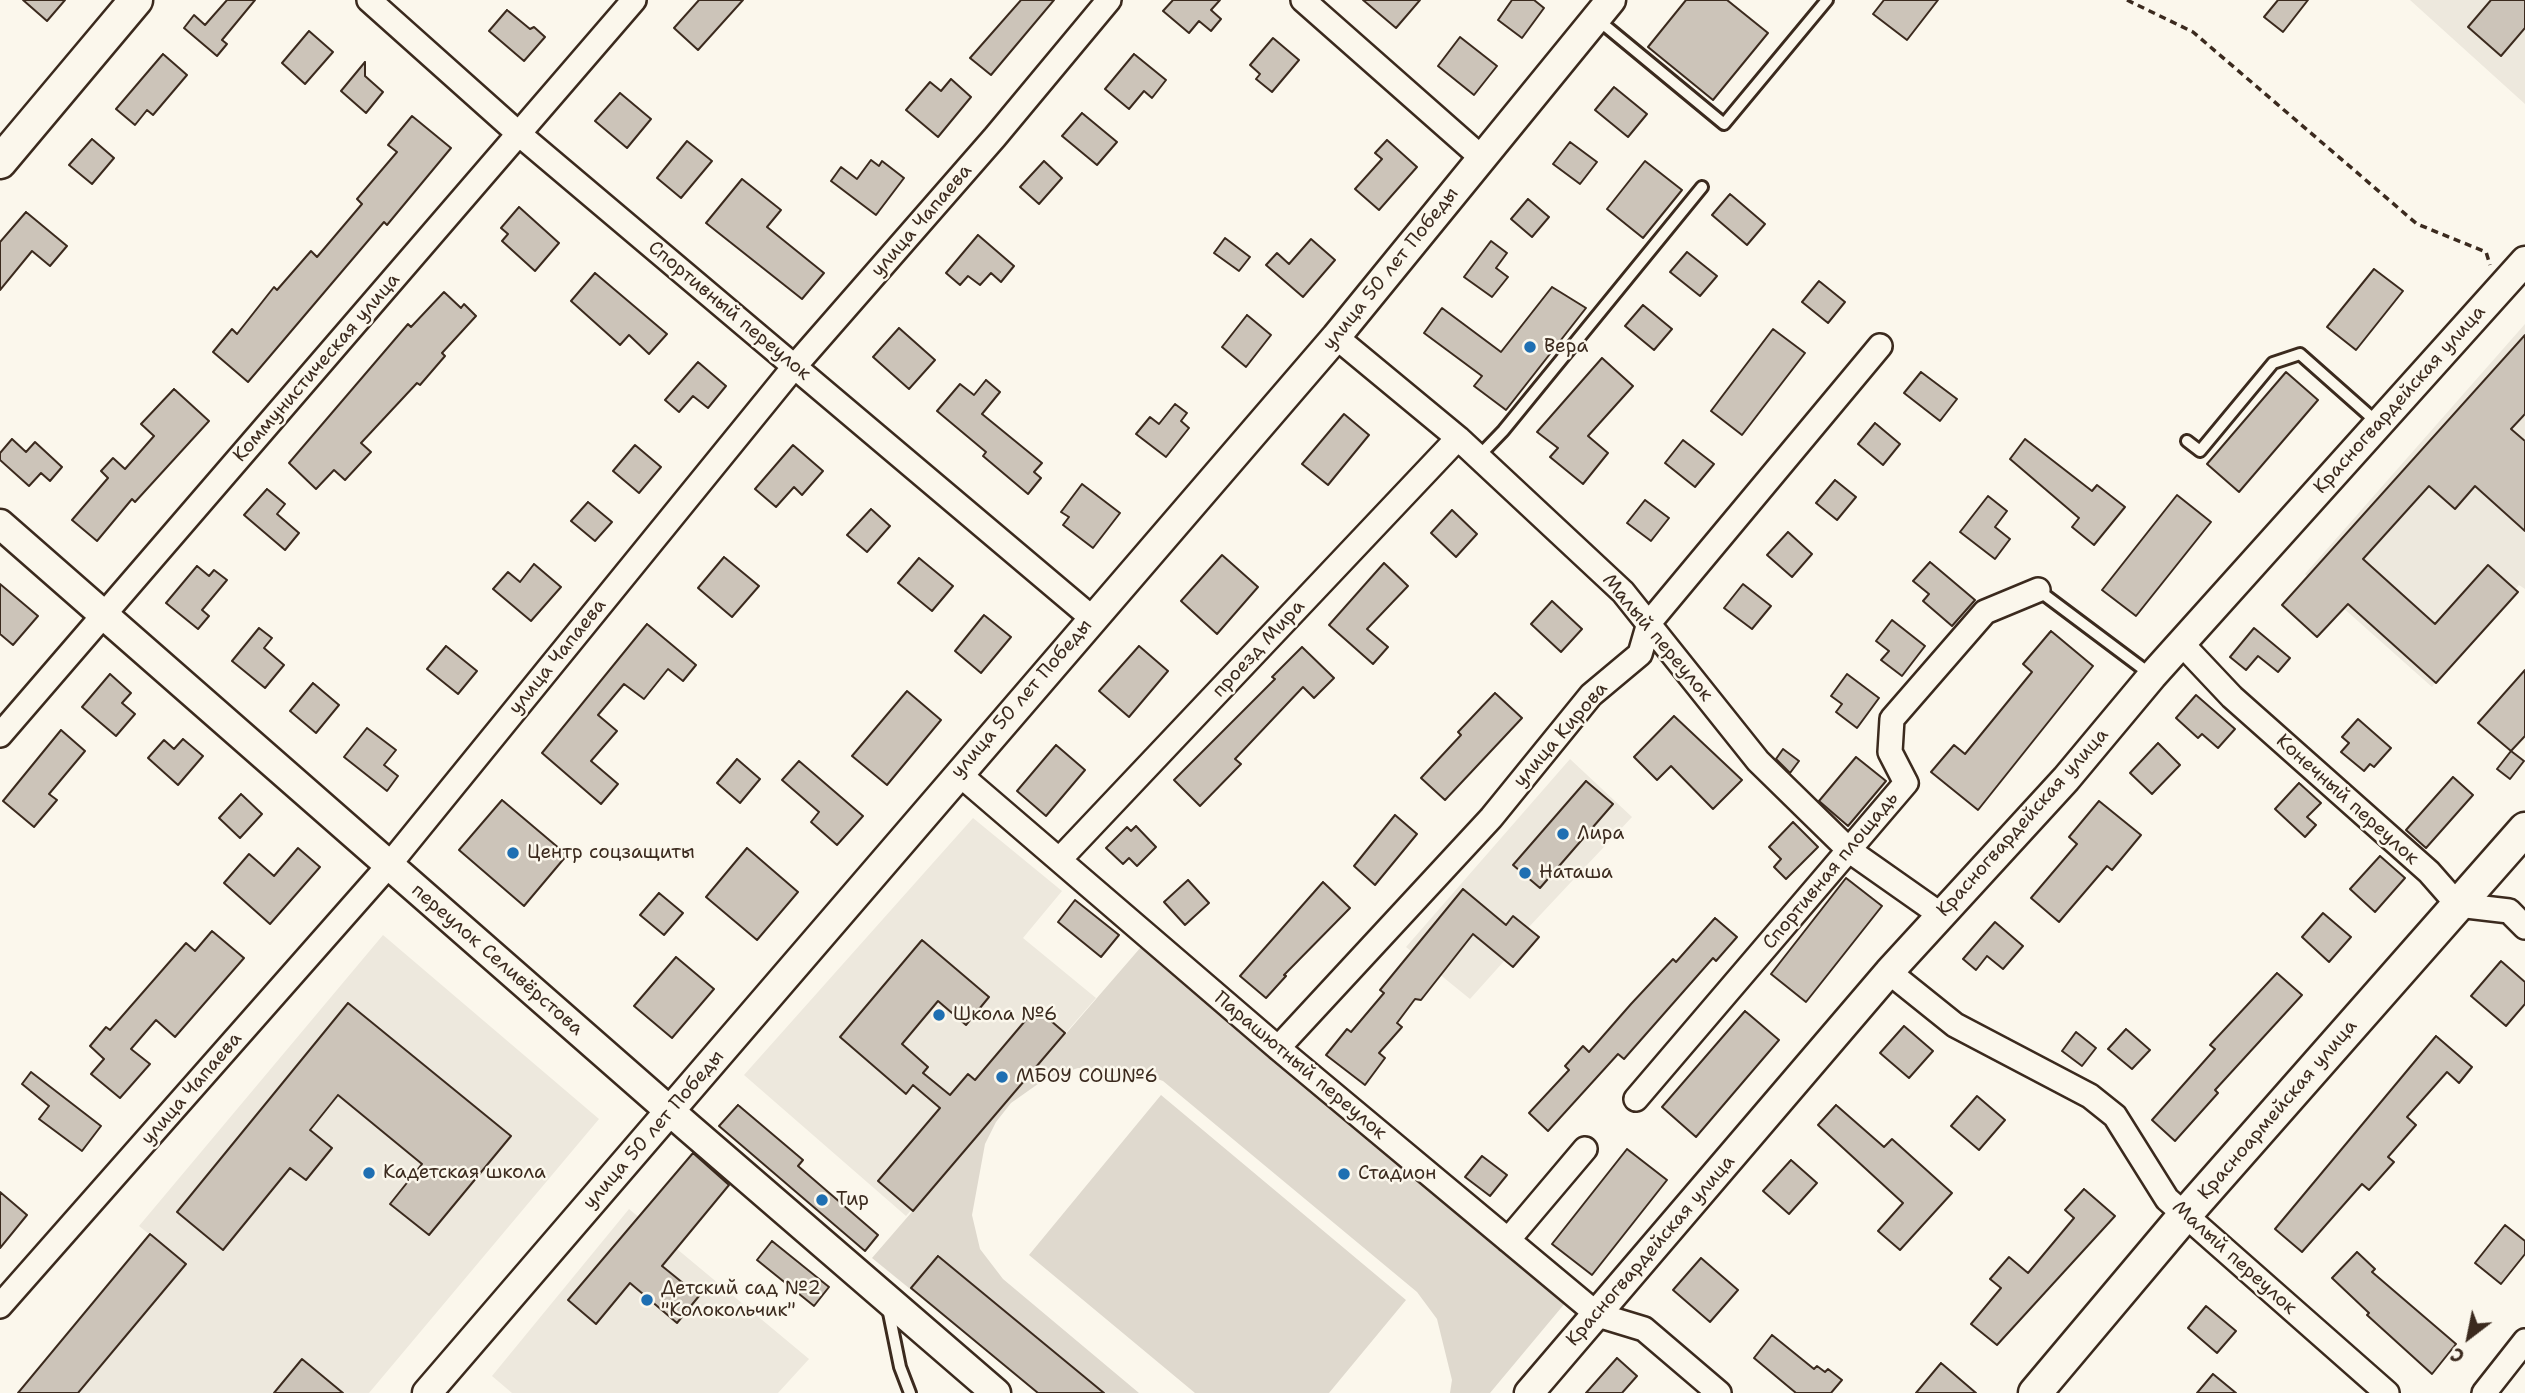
<!DOCTYPE html>
<meta charset="utf-8">
<style>
body{margin:0}
#map{position:relative;width:2525px;height:1393px;overflow:hidden;background:#fbf7ec;font-family:"Shantell Sans",sans-serif}
canvas{display:block}
.north{position:absolute;left:2434px;top:1302px;width:70px;height:70px;-webkit-text-stroke:5px #fbf7ec;paint-order:stroke;rotate:212deg;font-size:19px;font-weight:700;line-height:28px;text-align:center;color:#3b2a1e}
.north::after{content:'';display:block;margin:auto;width:24px;height:32px;background:#3b2a1e;clip-path:polygon(50% 0,100% 100%,50% 72%,0 100%)}
</style>
<div id="map">
<canvas width="2525" height="1393"></canvas>
<div class="north">С</div>
</div>
<script>
const c = document.querySelector('canvas').getContext('2d');
c.lineJoin = 'round';
function paint(path, color) { c.fillStyle = color; c.fill(path, 'evenodd'); }
const shape = rows => new Path2D(rows.map(r => 'M' + r).join(''));
function trace(path, color, width, dash) { c.strokeStyle = color; c.lineWidth = width; c.lineCap = dash ? 'butt' : 'round'; c.setLineDash(dash || []); c.stroke(path); }
function label(font, color, halo, rows, align = 'center') {
  c.font = font + ' "Shantell Sans",sans-serif'; c.lineWidth = 5; c.setLineDash([]); c.textBaseline = 'middle'; c.strokeStyle = halo; c.fillStyle = color; for (const [text, x, y, turn = 0] of rows) {
    c.save(); c.translate(x, y); c.rotate((+turn || 0) * Math.PI / 180); c.textAlign = isNaN(turn) ? turn : align; if (halo) c.strokeText(text, 0, 0); c.fillText(text, 0, 0); c.restore();
  }
}
paint(shape([
 [2410,0,2525,0,2525,104],
 [2525,324,2525,589,2519,585,2432,687,2305,574],
 [1570,759,1632,817,1528,928,1539,937,1513,967,1505,960,1470,999,1406,947],
 [973,818,1062,891,1023,938,1096,998,906,1216,744,1075],
 [383,935,599,1119,369,1393,18,1393,150,1235,139,1226],
 [629,1209,809,1359,778,1393,512,1393,492,1376]
]), '#ede8dd');
paint(shape([
 [1141,947,1566,1302,1490,1393,1450,1393,1452,1380,1437,1319,1417,1292,1163,1081,1135,1071,1078,1068,1045,1079,1011,1103,996,1122,985,1144,972,1215,980,1249,1003,1279,1139,1393,1038,1393,872,1258],
 [1161,1095,1406,1300,1329,1393,1195,1393,1029,1255]
]), '#dfd9ce');
const building = shape([
 [23,0,65,0,47,21,23,0],
 [227,0,255,0,222,40,227,44,217,56,184,28,194,15,205,25,227,0],
 [699,0,743,0,698,50,674,28,699,0],
 [1021,0,1054,0,991,75,970,58,1021,0],
 [1173,0,1220,0,1211,10,1221,19,1211,31,1199,21,1189,33,1163,11,1173,0],
 [1363,0,1420,0,1396,28,1363,0],
 [1512,0,1534,0,1544,8,1522,38,1498,20,1512,0],
 [1686,0,1727,0,1768,33,1713,100,1648,47,1686,0],
 [1884,0,1938,0,1907,40,1873,14,1884,0],
 [2278,0,2308,0,2283,32,2264,17,2278,0],
 [2491,0,2525,0,2525,28,2501,56,2468,27,2491,0],
 [507,10,530,29,534,27,545,37,524,61,489,31,507,10],
 [309,31,333,52,305,84,282,63,309,31],
 [1460,37,1497,66,1474,95,1438,66,1460,37],
 [1273,38,1299,60,1272,92,1256,79,1260,74,1250,65,1273,38],
 [163,54,187,75,153,115,147,110,135,125,116,109,163,54],
 [1134,54,1166,80,1152,98,1144,91,1129,109,1105,89,1134,54],
 [365,62,365,76,383,92,366,113,341,91,365,62],
 [951,79,971,97,938,137,906,110,930,82,941,91,951,79],
 [1614,87,1647,114,1628,137,1595,110,1614,87],
 [620,93,651,119,627,148,595,121,620,93],
 [1082,113,1117,142,1097,165,1062,136,1082,113],
 [412,116,451,148,387,225,384,222,248,382,213,352,232,329,237,334,274,287,277,290,311,251,317,257,362,204,357,199,397,152,388,145,412,116],
 [92,139,114,158,92,184,69,165,92,139],
 [1387,140,1417,167,1379,210,1355,189,1382,159,1375,153,1387,140],
 [687,141,712,161,681,198,657,178,687,141],
 [1570,142,1597,162,1580,184,1553,164,1570,142],
 [871,160,879,166,882,161,904,178,876,215,831,181,841,167,857,179,871,160],
 [1044,161,1062,178,1039,204,1020,187,1044,161],
 [1645,161,1682,190,1643,238,1607,209,1645,161],
 [742,179,781,210,767,227,824,273,802,299,706,223,742,179],
 [1730,194,1765,224,1747,245,1712,215,1730,194],
 [1528,199,1549,217,1532,237,1511,219,1528,199],
 [519,207,559,243,535,271,502,241,508,234,501,228,519,207],
 [26,212,67,246,50,266,32,251,0,290,0,242,26,212],
 [978,235,1014,266,1001,282,991,273,980,285,968,276,960,285,946,273,978,235],
 [1225,238,1250,257,1239,271,1214,253,1225,238],
 [1311,239,1335,260,1303,297,1266,265,1277,253,1289,264,1311,239],
 [1491,241,1507,253,1496,268,1508,277,1492,297,1464,277,1491,241],
 [1687,252,1717,276,1700,296,1670,272,1687,252],
 [2374,269,2403,291,2356,350,2327,327,2374,269],
 [595,273,667,334,649,354,629,335,620,345,571,301,595,273],
 [1819,281,1845,302,1828,323,1802,302,1819,281],
 [1552,287,1586,308,1506,410,1474,386,1482,376,1424,333,1442,308,1501,352,1552,287],
 [444,292,461,308,464,304,476,316,442,353,445,356,420,385,417,383,361,443,371,452,345,480,334,470,316,489,289,463,408,324,411,327,444,292],
 [1643,305,1672,329,1654,350,1625,326,1643,305],
 [1247,315,1271,335,1246,367,1222,347,1247,315],
 [899,328,935,360,909,389,873,357,899,328],
 [1773,329,1805,353,1742,435,1711,411,1773,329],
 [2525,335,2525,414,2511,429,2525,441,2525,531,2475,486,2455,509,2429,486,2363,559,2435,624,2488,565,2518,592,2436,683,2348,604,2317,637,2282,605,2525,335],
 [1602,358,1633,386,1588,436,1608,453,1583,484,1550,457,1558,448,1537,432,1602,358],
 [698,362,726,386,708,408,693,396,679,412,665,400,698,362],
 [1921,372,1957,399,1940,421,1904,393,1921,372],
 [2286,372,2318,400,2239,492,2207,464,2286,372],
 [986,380,1000,392,982,414,1042,463,1034,472,1041,478,1028,494,983,456,986,452,937,411,960,384,974,395,986,380],
 [174,389,209,421,135,502,132,499,97,541,72,520,108,478,101,471,113,458,125,469,154,436,141,424,174,389],
 [1175,404,1187,413,1181,421,1189,428,1166,457,1136,434,1150,417,1159,424,1175,404],
 [1344,414,1369,435,1328,485,1302,464,1344,414],
 [1875,423,1900,444,1883,465,1858,444,1875,423],
 [12,439,26,452,35,442,62,467,50,481,41,473,29,486,0,460,0,453,12,439],
 [2025,439,2092,491,2097,485,2125,507,2094,545,2072,527,2079,518,2010,459,2025,439],
 [1683,440,1714,464,1695,487,1665,463,1683,440],
 [635,445,661,467,639,493,613,471,635,445],
 [793,445,823,471,802,495,794,487,776,507,755,489,793,445],
 [1835,480,1856,497,1837,520,1816,503,1835,480],
 [1082,484,1120,513,1093,548,1063,525,1069,517,1061,512,1082,484],
 [267,489,285,504,277,514,299,533,285,550,244,515,267,489],
 [2177,495,2211,522,2136,616,2102,590,2177,495],
 [1988,496,2007,511,1995,527,2010,539,1995,559,1960,532,1988,496],
 [1645,500,1669,518,1651,541,1627,523,1645,500],
 [588,502,612,522,595,541,571,521,588,502],
 [871,509,890,526,867,552,847,535,871,509],
 [1452,510,1477,534,1456,557,1431,533,1452,510],
 [1788,532,1812,554,1792,577,1767,555,1788,532],
 [1222,555,1258,587,1217,634,1181,601,1222,555],
 [724,557,759,586,732,617,698,588,724,557],
 [919,558,953,586,932,611,898,583,919,558],
 [1930,562,1975,600,1952,626,1923,601,1929,594,1913,581,1930,562],
 [1384,563,1408,586,1367,629,1388,647,1373,664,1329,625,1384,563],
 [534,564,561,587,531,621,493,589,508,572,520,582,534,564],
 [197,566,209,576,214,570,227,580,202,610,209,616,198,629,166,603,197,566],
 [0,584,38,616,13,645,0,634,0,584],
 [1743,584,1771,606,1752,629,1724,608,1743,584],
 [1552,601,1582,629,1561,652,1531,624,1552,601],
 [984,615,1011,637,981,673,955,651,984,615],
 [1892,620,1925,646,1902,676,1881,660,1889,651,1876,641,1892,620],
 [647,624,696,665,683,681,668,669,644,699,624,684,598,715,617,731,591,761,618,784,601,804,542,753,647,624],
 [259,628,272,638,264,648,284,665,265,688,232,661,259,628],
 [2254,628,2290,658,2278,672,2258,656,2246,670,2230,657,2254,628],
 [2051,631,2093,666,1978,810,1931,772,1954,745,1965,754,2032,672,2023,664,2051,631],
 [446,646,477,671,458,694,427,669,446,646],
 [1139,646,1168,671,1129,717,1099,691,1139,646],
 [1302,647,1334,678,1314,698,1303,687,1235,759,1241,764,1200,806,1174,780,1275,679,1272,677,1302,647],
 [2525,670,2525,736,2511,751,2478,723,2525,670],
 [110,674,131,693,122,703,135,714,116,736,82,707,110,674],
 [1847,674,1879,698,1857,728,1836,712,1842,704,1831,696,1847,674],
 [313,683,339,705,316,733,290,711,313,683],
 [907,691,941,720,887,785,852,756,907,691],
 [1495,693,1522,718,1445,800,1421,778,1461,735,1458,732,1495,693],
 [2196,695,2235,729,2218,748,2202,734,2198,738,2176,718,2196,695],
 [1674,716,1742,780,1713,809,1671,766,1657,780,1634,757,1674,716],
 [2358,719,2391,748,2374,767,2370,764,2364,771,2341,752,2349,743,2342,737,2358,719],
 [367,728,396,750,384,765,398,776,387,791,344,757,367,728],
 [61,730,85,751,49,794,57,800,34,827,3,801,61,730],
 [183,739,203,756,178,785,148,758,164,740,174,749,183,739],
 [2158,743,2180,765,2152,794,2130,773,2158,743],
 [1056,745,1085,770,1046,816,1017,791,1056,745],
 [1783,749,1799,761,1790,773,1776,759,1783,749],
 [2511,751,2524,761,2510,779,2497,769,2511,751],
 [1856,757,1886,781,1848,826,1819,801,1856,757],
 [737,759,760,779,740,803,717,783,737,759],
 [799,761,863,816,837,845,811,822,819,812,782,780,799,761],
 [2453,777,2473,795,2426,848,2406,830,2453,777],
 [1586,781,1613,804,1540,888,1513,865,1586,781],
 [2299,783,2321,803,2307,817,2316,825,2305,837,2275,809,2299,783],
 [241,794,262,814,240,838,219,818,241,794],
 [502,800,567,855,524,906,459,850,502,800],
 [2099,801,2141,835,2112,870,2107,866,2059,922,2031,898,2077,844,2069,837,2099,801],
 [1395,815,1417,834,1375,885,1354,866,1395,815],
 [1793,822,1818,847,1786,879,1774,867,1781,859,1769,847,1793,822],
 [1136,826,1156,847,1137,866,1129,858,1123,864,1106,848,1127,827,1131,831,1136,826],
 [298,848,320,867,270,924,224,883,249,854,274,876,298,848],
 [747,848,798,892,757,940,706,897,747,848],
 [2380,856,2405,878,2375,912,2350,889,2380,856],
 [1846,878,1882,906,1806,1002,1771,974,1846,878],
 [1188,880,1209,903,1185,925,1164,902,1188,880],
 [1323,882,1350,908,1284,975,1286,976,1266,998,1240,976,1323,882],
 [1463,889,1506,925,1513,916,1539,937,1513,967,1473,934,1421,1000,1415,999,1397,1023,1402,1027,1379,1053,1385,1058,1365,1085,1326,1055,1347,1029,1351,1032,1384,993,1380,990,1463,889],
 [659,893,683,913,664,935,640,915,659,893],
 [1075,900,1119,935,1101,957,1058,922,1075,900],
 [2323,913,2351,937,2329,962,2302,937,2323,913],
 [1715,918,1737,937,1716,961,1713,958,1624,1059,1618,1054,1548,1131,1529,1113,1569,1070,1565,1066,1583,1046,1589,1052,1631,1004,1673,959,1676,962,1715,918],
 [1995,922,2023,946,2003,969,1987,956,1976,970,1963,959,1995,922],
 [212,931,244,958,175,1037,156,1020,131,1049,150,1064,120,1098,91,1074,104,1059,90,1046,106,1027,110,1030,186,943,195,951,212,931],
 [922,940,989,997,966,1025,938,1001,902,1044,928,1067,923,1073,950,1095,968,1074,975,1080,1036,1008,1065,1033,913,1211,878,1181,940,1108,913,1085,906,1094,840,1037,922,940],
 [676,957,714,989,672,1038,634,1006,676,957],
 [2501,961,2525,982,2525,1004,2506,1026,2471,996,2501,961],
 [2277,973,2302,995,2215,1090,2218,1093,2175,1141,2152,1120,2215,1049,2210,1045,2277,973],
 [348,1003,511,1136,429,1235,390,1204,422,1164,338,1095,310,1130,332,1148,306,1180,290,1168,223,1250,177,1212,348,1003],
 [1745,1011,1779,1040,1696,1137,1662,1107,1745,1011],
 [1904,1026,1933,1051,1909,1078,1880,1053,1904,1026],
 [2126,1029,2150,1050,2132,1069,2108,1049,2126,1029],
 [2076,1032,2096,1048,2082,1066,2062,1051,2076,1032],
 [2436,1036,2472,1067,2459,1083,2447,1072,2407,1117,2416,1125,2388,1157,2394,1162,2369,1190,2362,1184,2302,1252,2275,1229,2436,1036],
 [31,1072,101,1126,82,1151,39,1119,49,1106,22,1084,31,1072],
 [1977,1096,2005,1120,1979,1150,1951,1126,1977,1096],
 [738,1105,803,1160,798,1166,878,1235,865,1251,719,1126,738,1105],
 [1836,1105,1884,1147,1892,1139,1952,1193,1900,1250,1878,1231,1903,1203,1818,1125,1836,1105],
 [1627,1149,1667,1180,1592,1275,1552,1244,1627,1149],
 [693,1153,729,1185,662,1266,699,1296,677,1323,630,1283,596,1324,568,1300,693,1153],
 [1482,1156,1507,1175,1490,1196,1465,1177,1482,1156],
 [1791,1160,1817,1183,1789,1214,1763,1191,1791,1160],
 [2084,1189,2115,1216,1997,1345,1971,1324,2001,1288,1990,1279,2009,1257,2028,1273,2074,1218,2065,1210,2084,1189],
 [0,1192,27,1215,0,1248,0,1192],
 [2505,1225,2525,1241,2525,1254,2501,1284,2475,1263,2505,1225],
 [150,1234,186,1264,78,1393,18,1393,150,1234],
 [772,1241,829,1287,814,1306,757,1260,772,1241],
 [2357,1252,2375,1269,2372,1272,2456,1344,2432,1374,2367,1315,2369,1313,2332,1278,2357,1252],
 [938,1256,1104,1393,1038,1393,911,1288,938,1256],
 [1701,1258,1738,1290,1710,1322,1673,1290,1701,1258],
 [2206,1306,2236,1331,2217,1353,2188,1328,2206,1306],
 [1772,1335,1814,1369,1817,1366,1825,1372,1828,1369,1842,1380,1831,1393,1796,1393,1754,1358,1772,1335],
 [1617,1358,1637,1376,1622,1393,1586,1393,1617,1358],
 [302,1359,343,1393,274,1393,302,1359],
 [1941,1363,1976,1393,1916,1393,1941,1363],
 [2213,1374,2236,1393,2197,1393,2213,1374]
]);
paint(building, '#ccc4b9');
trace(building, '#3b2a1e', 2);
const service = shape([
 [1597,19,1724,124,1827,0],
 [2187,441,2200,451,2273,363,2300,354,2379,424],
 [1478,457,1503,431,1702,187],
 [2038,590,2150,674],
 [888,1308,900,1367,910,1393]
]);
const minor = shape([
 [369,0,519,134,1092,618],
 [1303,0,1482,158],
 [1336,337,1458,438,1623,592,1758,761,1850,851,1941,915],
 [2182,644,2232,697,2429,872,2458,905,2509,911,2525,927],
 [0,735,634,0],
 [958,773,1278,1048,1598,1315,1644,1329,1719,1393],
 [1060,859,1458,438],
 [1889,972,1955,1025,2090,1096,2115,1116,2167,1199,2387,1393],
 [1278,1048,1491,818,1591,695,1640,654,1649,623,1880,346],
 [1636,1099,1906,783,1890,752,1892,719,1985,612,2038,590],
 [1508,1240,1585,1149],
 [0,1306,389,865,794,367,995,137,1109,0],
 [2484,1393,2525,1341]
]);
const tertiary = shape([
 [0,524,688,1127,996,1393],
 [427,1393,1336,337,1611,0],
 [1529,1393,1889,972,2066,779,2152,676,2525,261]
]);
const secondary = shape([
 [0,162,136,0],
 [2035,1393,2184,1216,2525,829]
]);
trace(service, '#3b2a1e', 16);
trace(minor, '#3b2a1e', 28);
trace(tertiary, '#3b2a1e', 33);
trace(secondary, '#3b2a1e', 37);
trace(shape([
 [2127,0,2193,32,2417,224,2486,252,2490,265]
]), '#3b2a1e', 3.5, [7, 5]);
trace(service, '#fbf7ec', 10);
trace(minor, '#fbf7ec', 23);
trace(tertiary, '#fbf7ec', 28);
trace(secondary, '#fbf7ec', 32);
for (const [x, y, r, color] of [
 [1530,347,7,"#1f6fb2"],
 [1563,834,7,"#1f6fb2"],
 [513,853,7,"#1f6fb2"],
 [1525,873,7,"#1f6fb2"],
 [939,1015,7,"#1f6fb2"],
 [1002,1077,7,"#1f6fb2"],
 [369,1173,7,"#1f6fb2"],
 [1344,1174,7,"#1f6fb2"],
 [822,1200,7,"#1f6fb2"],
 [647,1300,7,"#1f6fb2"]
]) { const dot = new Path2D(); dot.arc(x, y, r, 0, 2 * Math.PI); c.fillStyle = color; c.fill(dot); trace(dot, '#fbf7ec', 2.5); }
label('19px', '#3b2a1e', '#fbf7ec', [
 ["улица Чапаева",922,221,-49],
 ["улица 50 лет Победы",1391,269,-51],
 ["Спортивный переулок",729,311,40],
 ["Коммунистическая улица",317,368,-49],
 ["Красногвардейская улица",2400,400,-48],
 ["Малый переулок",1657,638,50],
 ["проезд Мира",1259,649,-47],
 ["улица Чапаева",558,657,-51],
 ["улица 50 лет Победы",1022,699,-49],
 ["улица Кирова",1561,735,-49],
 ["Конечный переулок",2347,800,42],
 ["Красногвардейская улица",2023,823,-48],
 ["Спортивная площадь",1831,871,-50],
 ["переулок Селивёрстова",497,960,41],
 ["Парашютный переулок",1300,1066,40],
 ["улица Чапаева",192,1089,-49],
 ["Красноармейская улица",2278,1110,-49],
 ["улица 50 лет Победы",654,1130,-49],
 ["Красногвардейская улица",1651,1251,-49],
 ["Малый переулок",2234,1258,42]
]);
label('19px', '#3b2a1e', '#fbf7ec', [
 ["Вера",1544,347],
 ["Лира",1577,834],
 ["Центр соцзащиты",527,853],
 ["Наташа",1539,873],
 ["Школа №6",953,1015],
 ["МБОУ СОШ№6",1016,1077],
 ["Кадетская школа",383,1173],
 ["Стадион",1358,1174],
 ["Тир",836,1200],
 ["Детский сад №2",661,1289],
 ["\"Колокольчик\"",661,1311]
], 'left');
</script>
